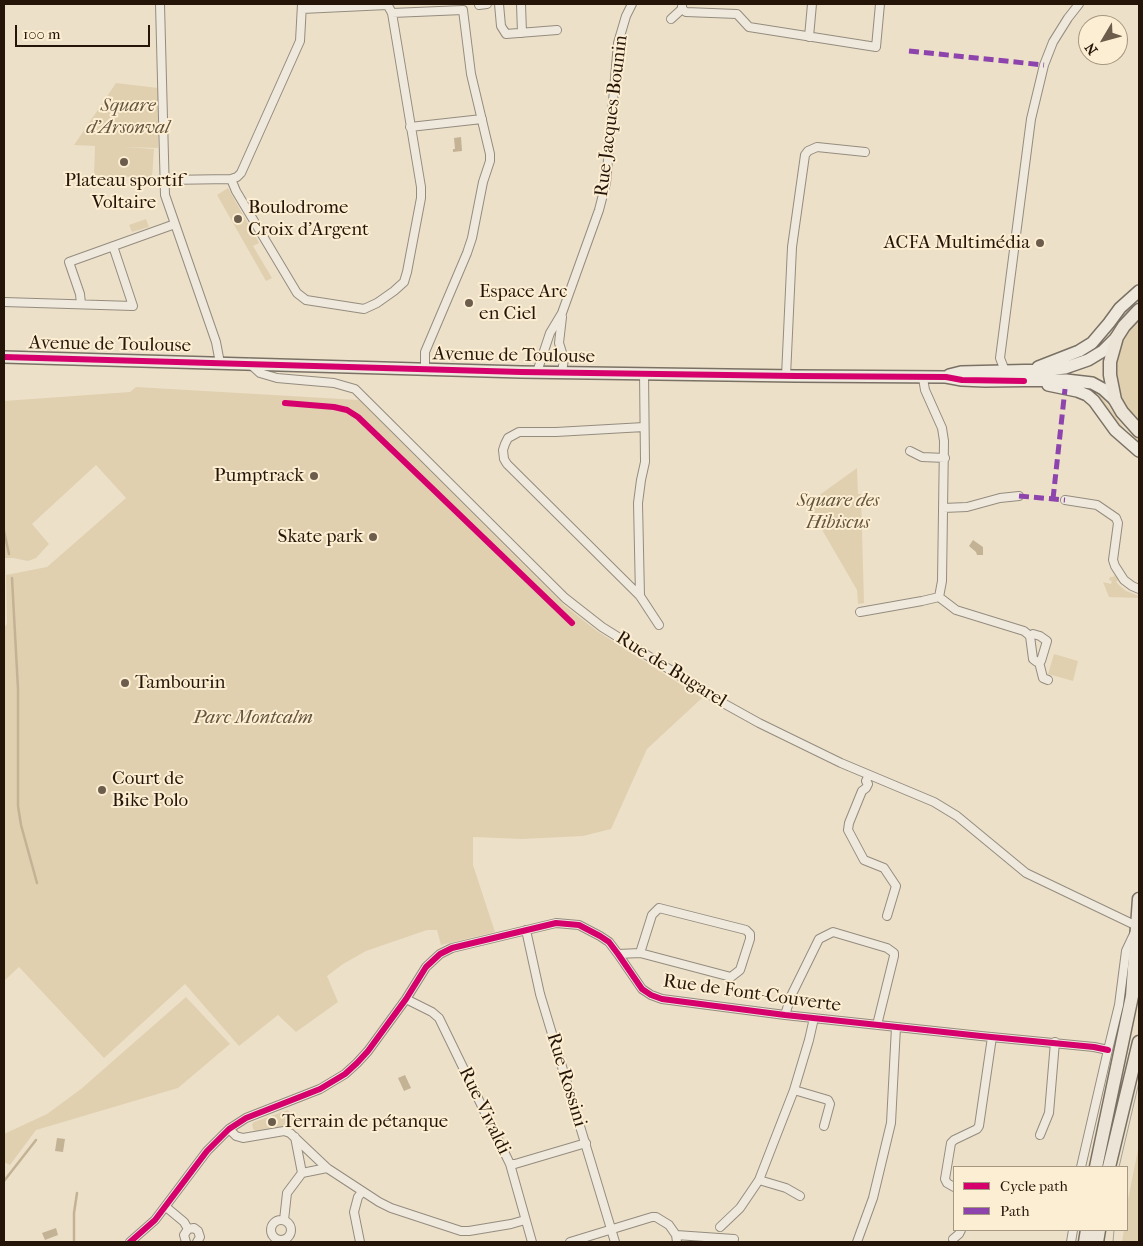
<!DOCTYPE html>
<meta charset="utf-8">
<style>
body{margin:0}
#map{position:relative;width:1143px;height:1246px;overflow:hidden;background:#ece0c9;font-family:"IM FELL French Canon",serif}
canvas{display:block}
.frame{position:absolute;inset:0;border:5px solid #251509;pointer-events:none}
.legend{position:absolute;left:953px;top:1166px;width:175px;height:65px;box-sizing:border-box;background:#fceed2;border:1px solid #a69782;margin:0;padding:6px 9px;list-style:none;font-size:15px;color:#251509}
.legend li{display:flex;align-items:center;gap:10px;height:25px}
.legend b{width:25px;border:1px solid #a69782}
.north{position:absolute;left:1078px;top:15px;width:50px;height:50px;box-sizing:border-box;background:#fceed2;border:1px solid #a69782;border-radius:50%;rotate:233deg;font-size:14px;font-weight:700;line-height:20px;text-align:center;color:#251509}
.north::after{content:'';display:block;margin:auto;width:18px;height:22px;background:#6b5c4c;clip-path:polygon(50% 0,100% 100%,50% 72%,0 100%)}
.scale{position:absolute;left:15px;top:25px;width:135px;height:22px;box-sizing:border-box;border:2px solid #251509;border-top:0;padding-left:6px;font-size:15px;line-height:18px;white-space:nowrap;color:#251509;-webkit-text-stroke:4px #fceed2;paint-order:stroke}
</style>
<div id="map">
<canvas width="1143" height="1246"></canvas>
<div class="frame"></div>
<ul class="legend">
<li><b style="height:6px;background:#d6006c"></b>Cycle path</li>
<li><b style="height:6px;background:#8e44ad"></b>Path</li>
</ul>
<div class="north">N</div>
<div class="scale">100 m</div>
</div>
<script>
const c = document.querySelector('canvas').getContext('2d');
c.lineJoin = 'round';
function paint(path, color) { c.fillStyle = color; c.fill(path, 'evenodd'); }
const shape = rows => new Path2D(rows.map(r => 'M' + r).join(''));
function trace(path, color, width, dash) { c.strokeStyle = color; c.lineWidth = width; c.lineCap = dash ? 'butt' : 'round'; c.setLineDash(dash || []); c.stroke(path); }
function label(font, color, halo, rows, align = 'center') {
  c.font = font + ' "IM FELL French Canon",serif'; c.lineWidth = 4; c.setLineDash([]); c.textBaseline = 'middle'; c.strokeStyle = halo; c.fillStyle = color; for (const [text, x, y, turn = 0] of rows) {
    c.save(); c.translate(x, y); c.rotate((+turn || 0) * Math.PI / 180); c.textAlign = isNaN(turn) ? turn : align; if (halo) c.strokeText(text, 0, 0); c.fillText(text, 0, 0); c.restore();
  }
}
paint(shape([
 [116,83,158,88,158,148,124,147,154,149,152,178,94,175,95,146,74,145],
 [228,188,259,243,253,246,272,278,266,281,217,195],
 [146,219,149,227,132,232,129,225],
 [1139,318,1139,424,1127,411,1120,398,1115,371,1117,357,1121,344,1127,331],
 [1085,385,1100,394,1126,431,1139,439,1139,448,1081,390],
 [136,387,359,400,565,606,597,631,702,698,647,749,611,829,583,836,522,839,473,837,473,865,495,932,441,945,437,930,427,930,366,951,343,964,327,976,338,1002,296,1032,278,1015,239,1046,185,984,104,1058,19,967,4,981,4,628,7,624,6,575,47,567,126,498,96,465,32,524,49,544,36,558,28,561,13,558,4,558,4,401,130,392],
 [857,468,858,494,861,494,864,603,858,604,857,590,807,504],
 [1114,575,1119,579,1116,582,1120,586,1126,591,1139,596,1139,598,1109,597,1103,582,1111,584,1112,581,1109,580,1110,577,1113,577],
 [1054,654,1078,661,1073,681,1048,674],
 [186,997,230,1044,178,1088,36,1130,10,1165,4,1162,4,1134,47,1114,81,1089],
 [288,1110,296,1125,257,1132,253,1129,252,1124,254,1122],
 [1139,1145,1139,1242,1122,1242,1124,1230,1127,1230,1128,1199]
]), '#e0d0b0');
paint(shape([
 [461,137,462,151,453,152,453,149,455,149,454,138],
 [973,540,983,547,983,555,977,555,976,552,969,546],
 [405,1075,411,1088,404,1091,398,1078],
 [57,1138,65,1139,63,1152,55,1151],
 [56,1228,58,1235,45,1240,42,1233]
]), '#c3b294');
trace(shape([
 [4,531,9,554],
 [12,578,18,689,18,806,21,825,37,883],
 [4,1181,36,1140],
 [74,1242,74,1213,77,1193]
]), '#c3b294', 2.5);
const street = shape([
 [160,4,165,195,216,342,220,363],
 [499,4,501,26,506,34,557,30],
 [521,4,522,33],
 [682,4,682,9,686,12,737,14,749,27,876,47,880,4],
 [479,5,487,4],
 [302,9,387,5],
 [392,13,463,10,471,74,490,154,490,161,483,182,472,238,467,253,425,352,425,369],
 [671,19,682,9],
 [809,37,812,4],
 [410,127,482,119],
 [231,179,237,177,241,173,300,41,302,4],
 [165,180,231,179,236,191,297,293,306,300,364,309,377,303,394,291,404,282,407,272,421,198,421,187,392,13,387,4],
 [4,302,133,306,113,246],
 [81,304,80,294,69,262,175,224],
 [562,317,559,343,564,359,562,372],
 [249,363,260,373,277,378,334,383,355,389,565,598,602,627,723,703,759,723,841,763,934,802,957,816,1026,873,1139,927],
 [1005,371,1000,358,1031,119,1044,65,1053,42,1068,18,1079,4],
 [537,372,550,333,562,313,599,210,606,183,618,43,626,16,632,4],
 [786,376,792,247,805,155,808,151,817,147,865,152],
 [923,378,925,390,942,428,944,441,942,581,939,597],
 [644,427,556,432,519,432,508,438,505,444,503,450,504,459,507,464,640,596,659,625],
 [910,451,922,457,945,458],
 [1065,500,1097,505,1116,518,1118,523,1113,560,1115,566,1124,580,1132,586,1139,589],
 [943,508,967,507,1000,498,1019,496],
 [640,596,638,503,641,480,645,462,644,373],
 [939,597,956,610,1024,631,1030,636,1033,659,1037,662,1041,661,1047,641,1040,636,1033,634,1030,636],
 [860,612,922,601,939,597],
 [1039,662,1043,678,1048,680],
 [869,775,866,781,868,784,866,788,862,791,849,823,848,830,864,860,884,868,896,886,887,916],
 [526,930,540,994,615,1242],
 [618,954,640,953,731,977,740,970,750,939,750,934,746,930,659,908,652,915,640,953],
 [406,999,432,1012,439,1018,510,1164,532,1242],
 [785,1015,791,996,819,939,833,932,887,948,894,953,894,956,877,1025],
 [794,1090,828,1100,830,1104,824,1126],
 [229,1129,236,1136,243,1138,284,1131,290,1133,327,1168,379,1202,391,1208,461,1231,469,1231,511,1224,525,1220],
 [1040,1135,1049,1113,1055,1042],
 [295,1137,302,1173],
 [510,1164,515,1164,586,1143],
 [1081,1167,1108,1050,1119,1005,1126,951,1134,934],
 [759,1180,786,1188,800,1196],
 [954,1187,947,1183,945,1179,951,1143,954,1140,977,1129,979,1126,992,1037],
 [166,1207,184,1222,188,1229],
 '271 1230a10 10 0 1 1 20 0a10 10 0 1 1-20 0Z',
 [284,1220,287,1193,302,1173,327,1168],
 [720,1227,740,1208,759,1180,794,1090,809,1040,814,1018],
 [188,1229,194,1228,198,1231,200,1237,197,1242],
 [676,1235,734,1239],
 [953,1239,959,1234,961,1230],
 [130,1242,155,1220,207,1151,229,1129,246,1118,320,1089,345,1074,357,1063,368,1051,406,999,426,967,440,954,452,948,556,923,579,925,600,936,609,942,618,954,642,989,651,995,662,999,785,1015,981,1036,1094,1047,1108,1050],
 [186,1242,184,1235,188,1229],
 [360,1242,354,1212,358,1197,362,1192],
 [570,1242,652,1217,656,1217,669,1225,676,1235,677,1242],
 [857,1242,873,1198,891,1123,896,1027],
 [1071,1242,1073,1230]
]);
const secondary = shape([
 [4,357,521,372,796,376,946,377,962,380,985,381,1066,380,1092,383,1103,389,1115,400],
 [1038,367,1079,351,1092,343,1109,323,1120,308,1139,291],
 [949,375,961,372,1046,370,1065,368,1088,360,1103,351,1117,337],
 [1048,385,1077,391,1087,395,1094,401,1115,430,1139,451]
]);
const primary = shape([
 [1139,310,1124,326,1117,337,1110,362,1110,375,1115,400,1122,412,1139,431],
 [1096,1167,1132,996,1139,899],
 [1109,1167,1139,1042],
 [1085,1242,1087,1230],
 [1097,1242,1099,1230]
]);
trace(street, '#958c7e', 10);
trace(secondary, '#7a7164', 14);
trace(primary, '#7a7164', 15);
trace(street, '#eee8dd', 8);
trace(secondary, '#eee8dd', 11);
trace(primary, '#ebe4d7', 12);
trace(shape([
 [1119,1167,1139,1082],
 [1113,1242,1114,1230]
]), '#a6a097', 1);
trace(shape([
 [909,51,1044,65],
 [1019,496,1065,500],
 [1053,499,1065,389]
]), '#8e44ad', 5, [10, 5]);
trace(shape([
 [4,357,521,372,796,376,946,377,962,380,1024,381],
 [285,403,334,407,347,410,358,417,572,623],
 [130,1242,155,1220,207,1151,229,1129,246,1118,320,1089,345,1074,357,1063,368,1051,406,999,426,967,440,954,452,948,556,923,579,925,600,936,609,942,618,954,642,989,651,995,662,999,785,1015,981,1036,1094,1047,1108,1050]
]), '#d6006c', 6);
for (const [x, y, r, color] of [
 [124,162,5,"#6b5c4c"],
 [238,219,5,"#6b5c4c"],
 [1040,243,5,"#6b5c4c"],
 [469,303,5,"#6b5c4c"],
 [314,476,5,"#6b5c4c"],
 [373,537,5,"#6b5c4c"],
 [125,683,5,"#6b5c4c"],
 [102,790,5,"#6b5c4c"],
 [272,1122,5,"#6b5c4c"]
]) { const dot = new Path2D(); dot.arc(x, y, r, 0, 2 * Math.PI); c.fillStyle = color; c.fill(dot); trace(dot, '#fceed2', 2); }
label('italic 19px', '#63523c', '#fceed2', [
 ["Square",128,106],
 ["d'Arsonval",128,128],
 ["Square des",838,501],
 ["Hibiscus",838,523],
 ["Parc Montcalm",253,718]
]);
label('19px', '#251509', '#fceed2', [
 ["Rue Jacques Bounin",612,116,-83],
 ["Avenue de Toulouse",110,345,1],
 ["Avenue de Toulouse",514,356,1],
 ["Rue de Bugarel",671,670,32],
 ["Rue de Font-Couverte",752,994,8],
 ["Rue Rossini",566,1080,73],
 ["Rue Vivaldi",484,1111,64]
]);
label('19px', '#251509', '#fceed2', [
 ["Plateau sportif",124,181,"center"],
 ["Voltaire",124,203,"center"],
 ["Boulodrome",248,208],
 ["Croix d'Argent",248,230],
 ["ACFA Multimédia",1030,243,"right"],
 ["Espace Arc",479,292],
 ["en Ciel",479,314],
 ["Pumptrack",304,476,"right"],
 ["Skate park",363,537,"right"],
 ["Tambourin",135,683],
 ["Court de",112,779],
 ["Bike Polo",112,801],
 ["Terrain de pétanque",282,1122]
], 'left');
</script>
